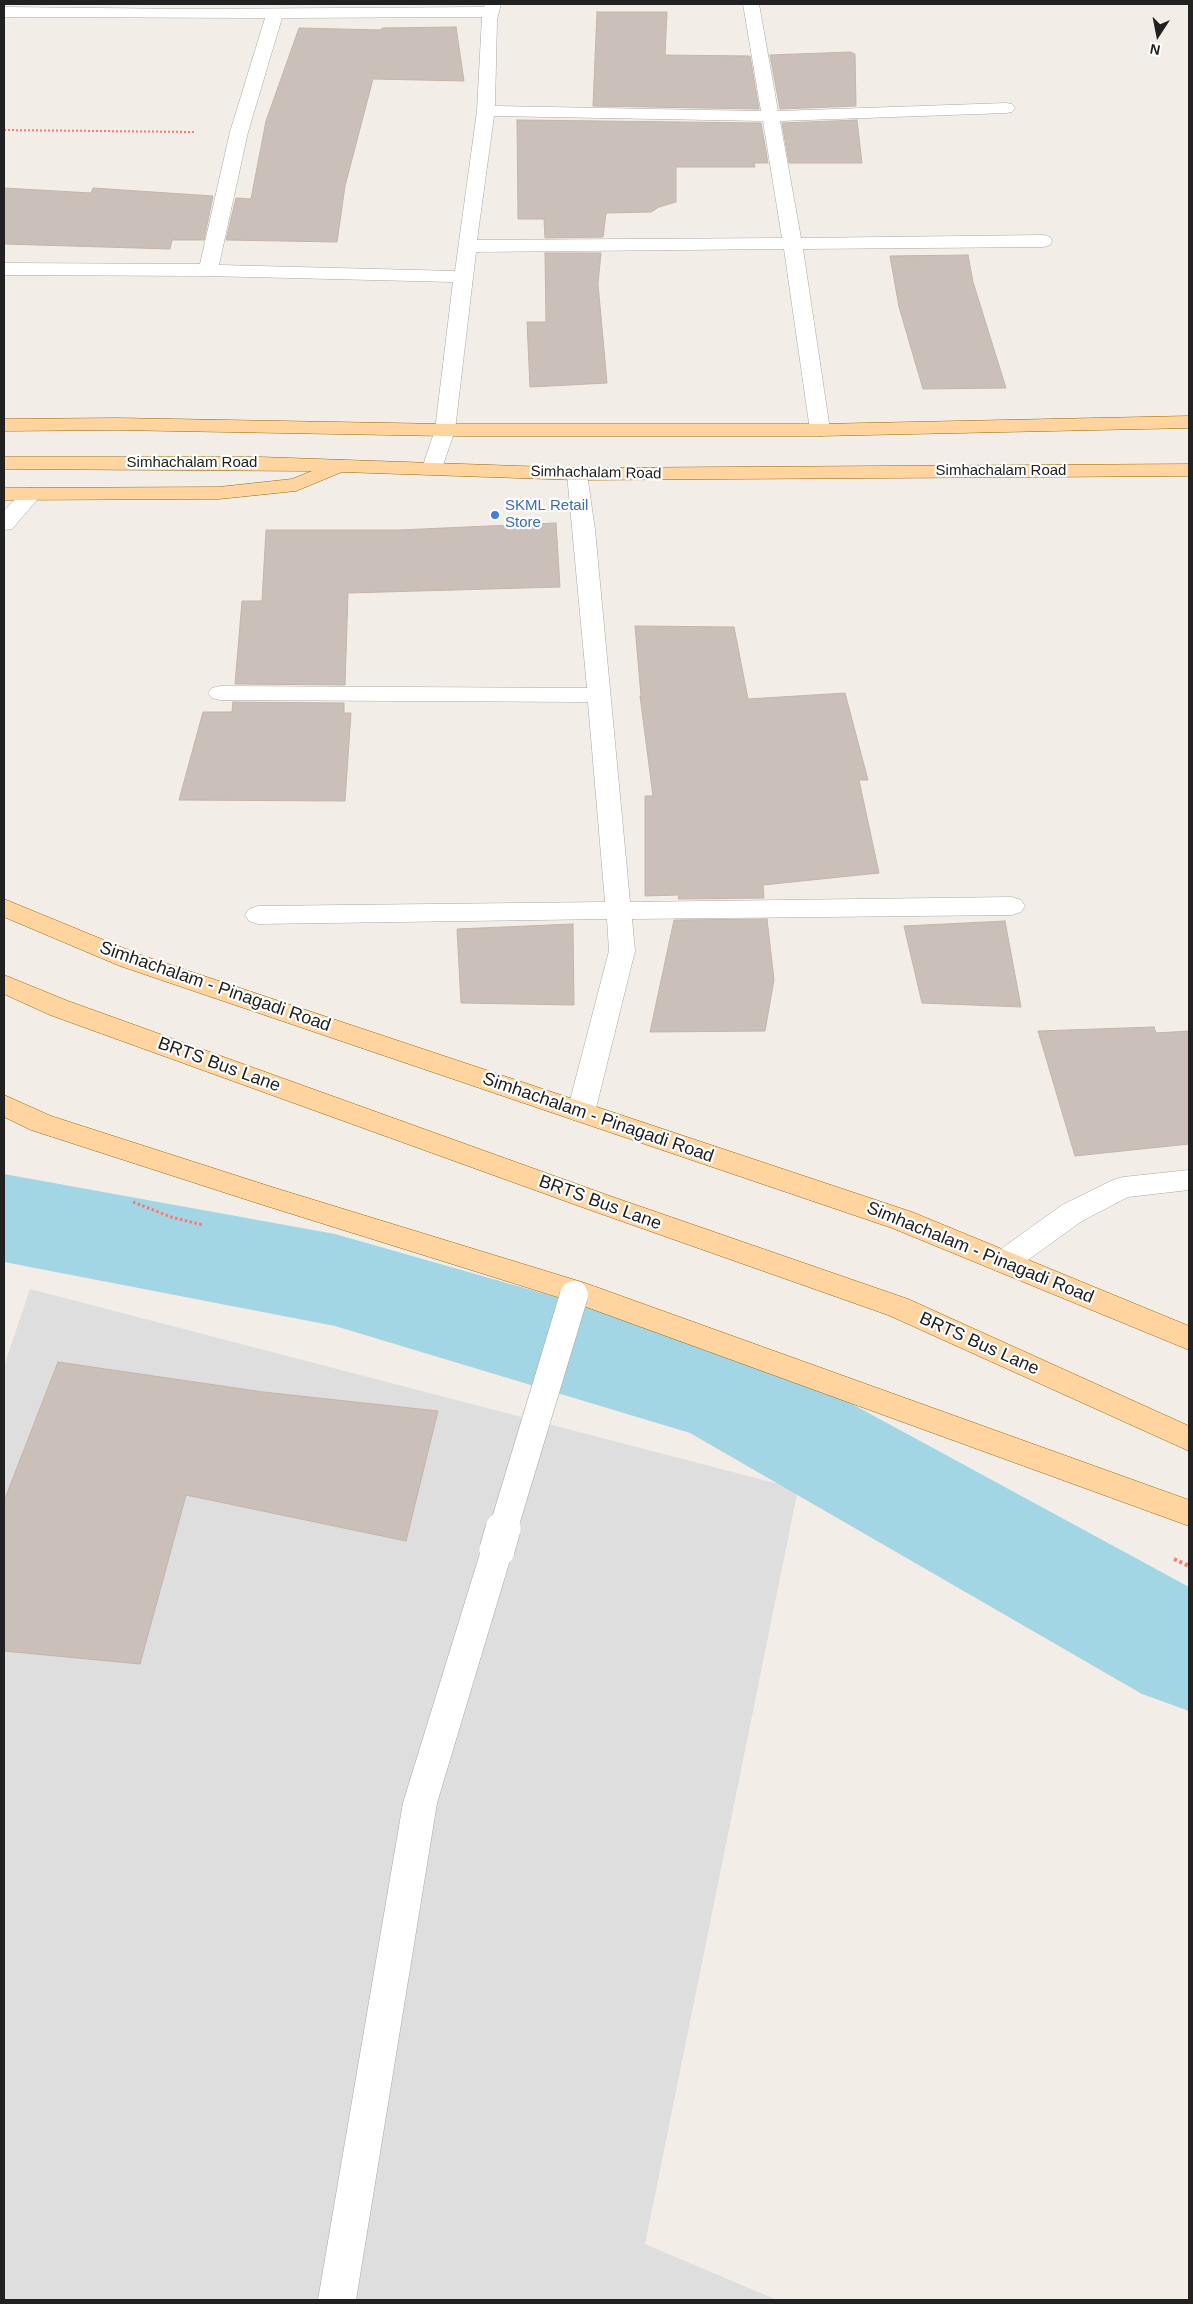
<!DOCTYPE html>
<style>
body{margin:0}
#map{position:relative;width:1193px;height:2304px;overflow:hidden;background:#f2eee7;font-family:Arial,sans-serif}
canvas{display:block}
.frame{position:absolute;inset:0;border:5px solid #212121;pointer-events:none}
.north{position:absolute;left:1133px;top:10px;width:50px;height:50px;-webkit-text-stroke:4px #fff;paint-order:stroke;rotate:191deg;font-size:14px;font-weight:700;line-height:20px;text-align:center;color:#212121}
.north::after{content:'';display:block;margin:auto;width:18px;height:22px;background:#212121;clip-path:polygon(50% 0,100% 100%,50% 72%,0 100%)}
</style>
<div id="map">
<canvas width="1193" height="2304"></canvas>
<div class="frame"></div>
<div class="north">N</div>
</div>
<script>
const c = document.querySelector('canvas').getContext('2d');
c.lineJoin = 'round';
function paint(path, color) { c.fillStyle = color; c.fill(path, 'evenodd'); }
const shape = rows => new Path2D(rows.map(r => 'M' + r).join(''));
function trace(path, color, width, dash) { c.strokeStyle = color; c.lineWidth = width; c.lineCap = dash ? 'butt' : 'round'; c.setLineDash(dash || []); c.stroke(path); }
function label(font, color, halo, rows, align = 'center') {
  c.font = font + ' Arial,sans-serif'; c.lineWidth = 4.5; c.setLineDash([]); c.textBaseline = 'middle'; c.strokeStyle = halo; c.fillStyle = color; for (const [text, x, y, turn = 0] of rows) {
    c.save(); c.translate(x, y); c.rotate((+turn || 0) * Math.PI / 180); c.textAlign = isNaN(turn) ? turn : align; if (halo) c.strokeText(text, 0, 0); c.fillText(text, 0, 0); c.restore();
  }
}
paint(shape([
 [30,1289,798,1489,645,2244,777,2300,4,2300,4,1366]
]), '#dfdede');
paint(shape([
 [4,1174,335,1234,728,1346,771,1360,1189,1587,1189,1711,1142,1694,690,1433,335,1326,4,1262,4,1174]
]), '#a3d6e4');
const building = shape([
 [597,12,667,12,665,55,750,56,759,109,593,106,597,12],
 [456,27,464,81,373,79,345,186,337,242,226,240,236,198,251,199,266,121,299,28,381,30,382,28,456,27],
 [850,52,855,54,856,106,780,109,770,55,850,52],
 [517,120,761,123,768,163,754,163,755,167,676,167,676,202,659,207,651,212,606,213,603,237,545,238,544,219,518,219,517,120],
 [857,120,862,163,789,163,782,123,857,120],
 [4,188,91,193,93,188,213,196,204,240,172,240,170,249,4,244,4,188],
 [545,253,601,253,598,284,607,383,530,387,527,322,546,322,545,253],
 [968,255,973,282,1006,388,923,389,899,307,890,256,968,255],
 [556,523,560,587,348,593,345,685,235,684,242,601,262,601,266,530,399,530,556,523],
 [635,626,734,627,748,699,845,693,868,780,859,780,879,873,763,885,764,898,678,899,679,895,645,896,645,796,653,796,640,696,641,696,635,626],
 [233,702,344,703,344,713,351,713,345,801,179,800,203,712,232,712,233,702],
 [767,919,774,980,765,1031,650,1032,674,920,767,919],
 [1005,921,1021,1007,922,1003,904,926,1005,921],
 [573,924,574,1005,461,1003,457,929,573,924],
 [1154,1027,1156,1033,1189,1031,1189,1144,1075,1156,1038,1031,1154,1027],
 [58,1362,263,1392,438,1411,406,1541,186,1495,140,1664,4,1651,4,1501,58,1362]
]);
paint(building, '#cbc0b9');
trace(building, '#c5b4a7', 1);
const minor = shape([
 [485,4,501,4,497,20,495,106,761,111,743,4,759,4,778,111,1006,103,1012,104,1015,108,1012,112,1006,113,780,121,801,238,1043,235,1050,237,1052,241,1050,245,1043,247,803,249,830,430,827,434,820,436,813,434,810,430,784,249,476,252,455,430,442,468,439,472,432,474,425,472,422,468,435,430,453,282,208,276,4,275,4,263,200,264,230,132,265,18,4,17,4,7,189,9,484,7,485,4],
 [482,17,477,111,455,271,219,265,248,132,282,18,482,17],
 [494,116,763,121,782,238,477,240,494,116],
 [577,468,584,470,587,474,595,530,630,902,1012,897,1021,900,1025,906,1021,912,1012,915,632,919,635,951,595,1112,591,1119,581,1122,571,1119,567,1112,609,951,607,919,258,924,249,921,245,915,249,909,258,906,605,902,588,702,220,700,212,698,208,693,212,688,220,686,587,688,567,474,570,470,577,468],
 [31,488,38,490,42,494,12,529,4,530,4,511,24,490,31,488],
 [1189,1170,1189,1190,1128,1197,1082,1221,1014,1270,1004,1273,994,1270,990,1262,994,1254,1062,1205,1113,1180,1123,1177,1189,1170],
 [497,1537,508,1541,513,1550,437,1803,356,2300,318,2300,403,1803,481,1550,486,1541,497,1537]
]);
const major = shape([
 [1189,416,1189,428,820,436,445,436,117,430,4,431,4,419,117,418,445,424,820,424,1189,416],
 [4,457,260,457,577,468,1189,464,1189,476,577,480,342,472,296,491,219,499,4,500,4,488,219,487,292,479,312,471,4,469,4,457],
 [4,899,138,954,912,1212,1189,1326,1189,1350,892,1228,120,966,4,917,4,899],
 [4,975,68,1001,610,1196,908,1299,1189,1426,1189,1451,888,1315,590,1210,50,1015,4,994,4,975],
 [4,1095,51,1116,275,1188,585,1283,1189,1500,1189,1526,567,1300,260,1204,31,1130,4,1117,4,1095]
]);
trace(minor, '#a8a8a8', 1);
trace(major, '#9e6700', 1);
trace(shape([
 [4,130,194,132]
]), '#ff786b', 2, [2, 2]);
trace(shape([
 [133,1202,171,1217,203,1225]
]), '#ff786b', 3, [2.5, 2.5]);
trace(shape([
 [1174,1559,1189,1566]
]), '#ff786b', 4, [3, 3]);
paint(minor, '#fff');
paint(major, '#ffd49f');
const minorBridgeFar1 = shape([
 [503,1530,574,1295]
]);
const minorBridge = shape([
 [497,1550,503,1529]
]);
trace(minorBridgeFar1, '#a8a8a8', 29, []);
trace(minorBridge, '#a8a8a8', 36, []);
trace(minorBridgeFar1, '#fff', 28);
trace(minorBridge, '#fff', 35);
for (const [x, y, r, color] of [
 [495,515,5,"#3f7fe0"]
]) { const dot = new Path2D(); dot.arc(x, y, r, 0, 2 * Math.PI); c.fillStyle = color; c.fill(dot); trace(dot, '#fff', 2); }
label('15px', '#212121', '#fff', [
 ["Simhachalam Road",192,463],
 ["Simhachalam Road",1001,471],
 ["Simhachalam Road",596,473,1]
]);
label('15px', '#366cbe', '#fff', [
 ["SKML Retail",505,506],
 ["Store",505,523]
], 'left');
label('18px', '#212121', '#fff', [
 ["Simhachalam - Pinagadi Road",215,987,19],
 ["BRTS Bus Lane",219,1065,20],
 ["Simhachalam - Pinagadi Road",598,1118,19],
 ["BRTS Bus Lane",600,1203,20],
 ["Simhachalam - Pinagadi Road",980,1253,22],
 ["BRTS Bus Lane",979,1344,24]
]);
</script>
